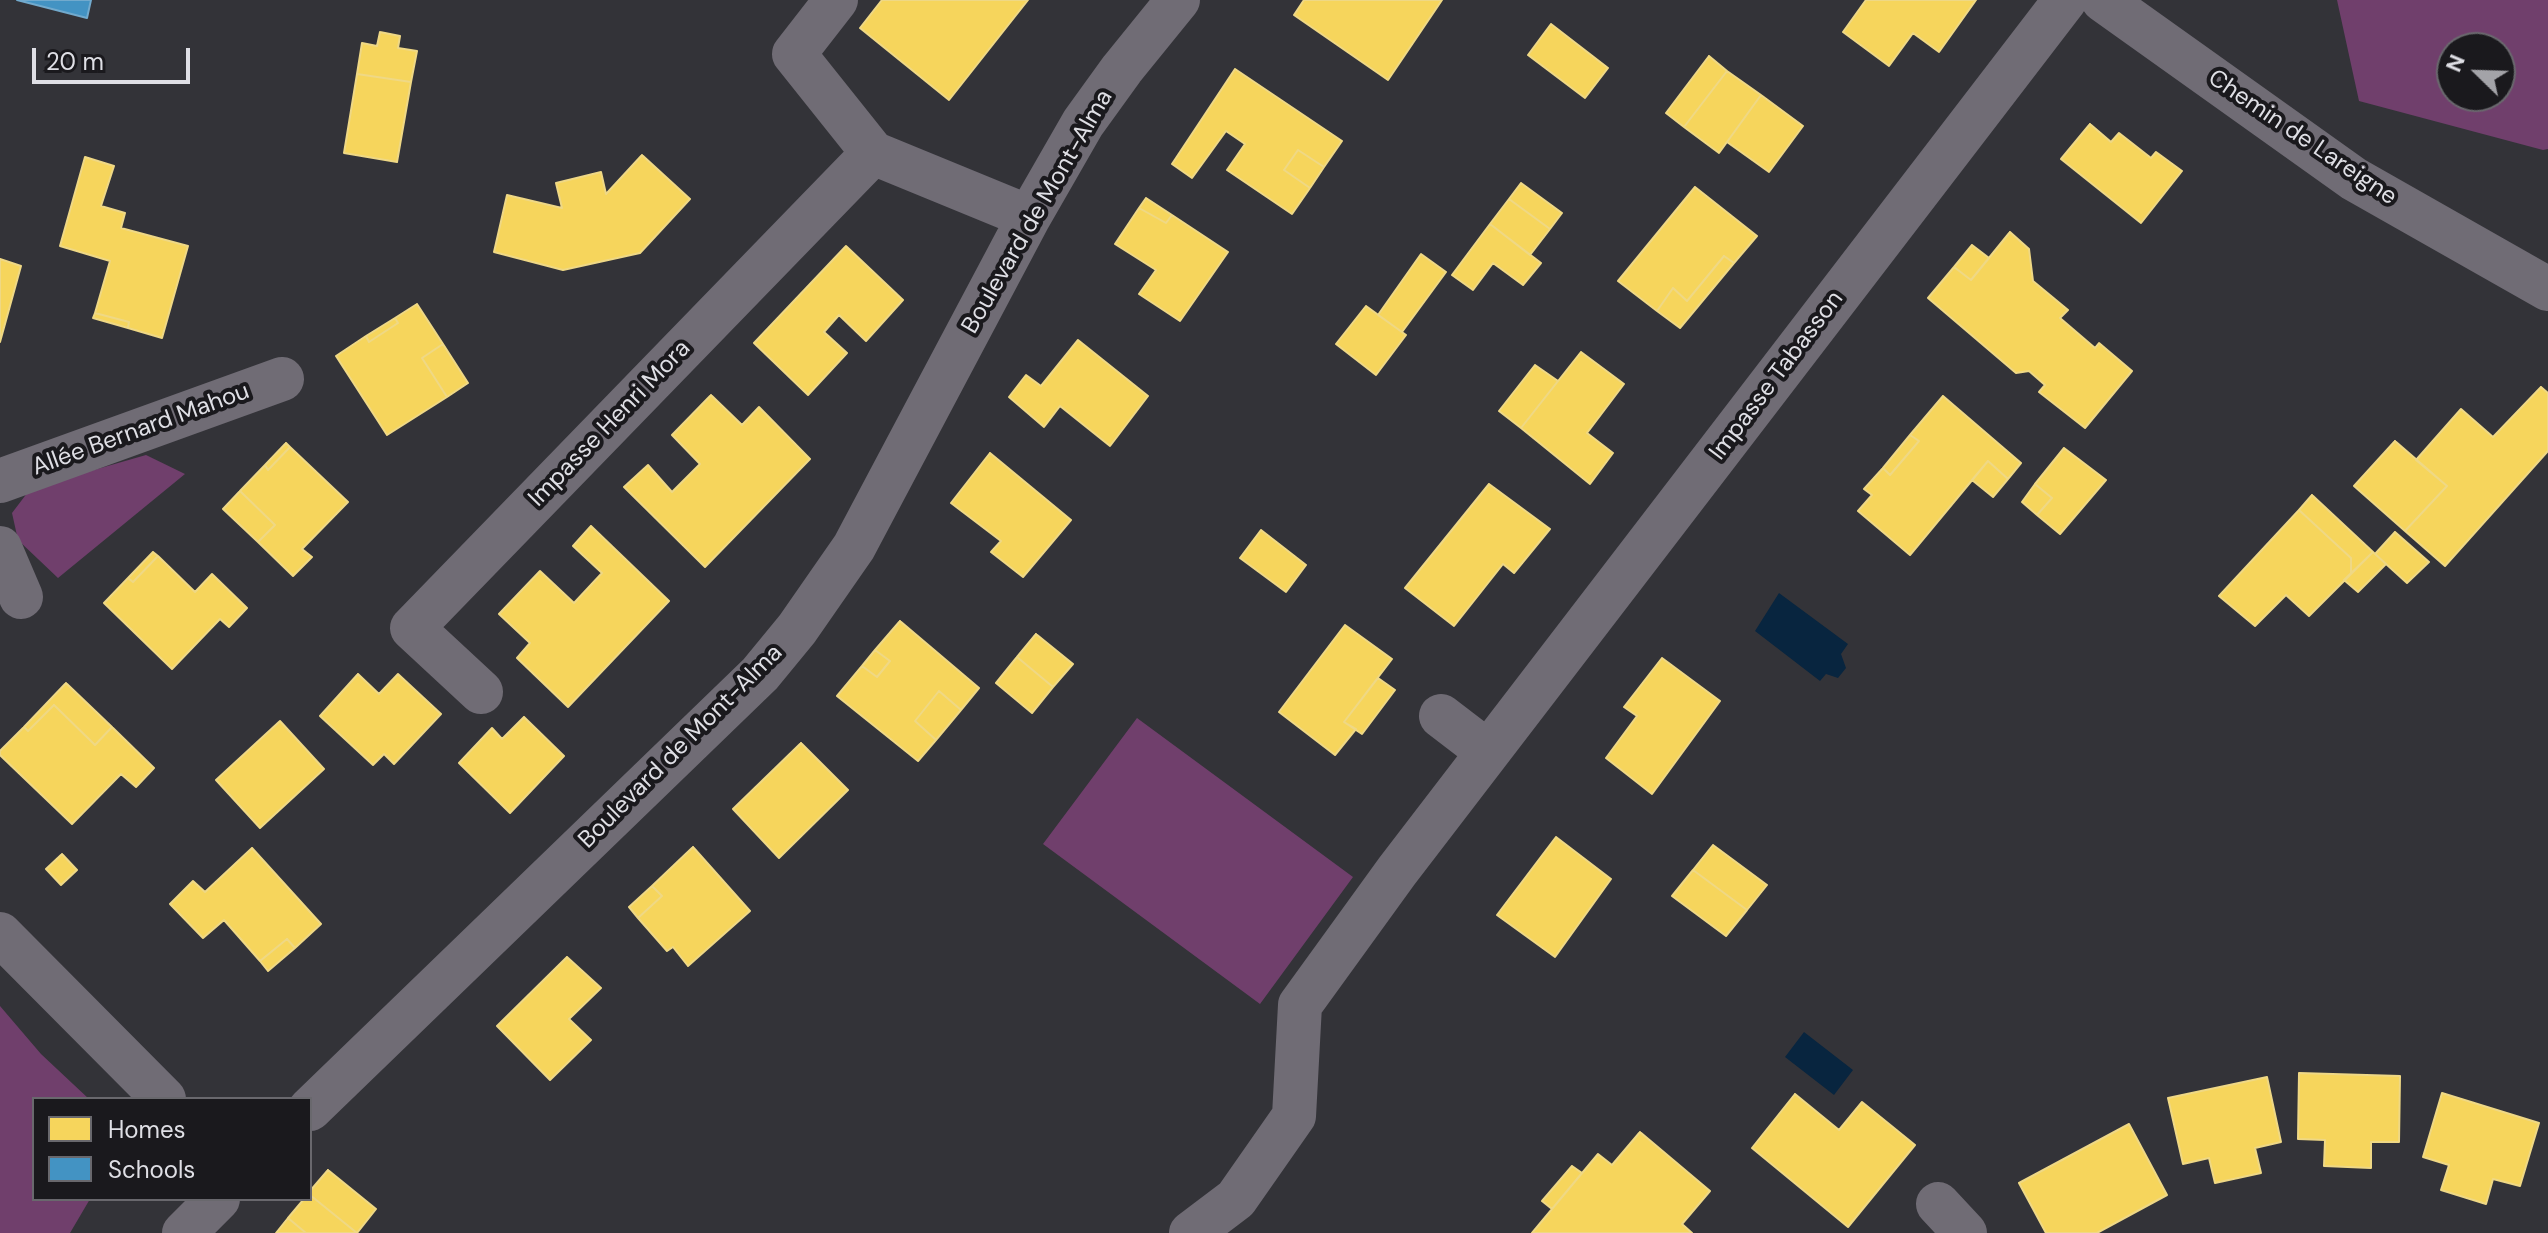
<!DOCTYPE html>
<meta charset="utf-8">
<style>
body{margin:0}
#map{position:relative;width:2548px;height:1233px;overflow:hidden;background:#333338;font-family:"DM Sans",sans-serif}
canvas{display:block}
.legend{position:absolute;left:32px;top:1097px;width:280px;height:104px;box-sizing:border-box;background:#1a191d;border:2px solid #69686d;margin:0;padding:10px 14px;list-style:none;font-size:24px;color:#dfdfe5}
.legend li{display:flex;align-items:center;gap:16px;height:40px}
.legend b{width:40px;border:2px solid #69686d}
.north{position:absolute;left:2436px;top:32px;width:80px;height:80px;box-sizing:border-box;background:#1a191d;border:2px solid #69686d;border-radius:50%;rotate:293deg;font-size:22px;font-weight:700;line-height:32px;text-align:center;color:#dfdfe5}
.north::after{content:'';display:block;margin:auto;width:28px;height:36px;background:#a3a3a8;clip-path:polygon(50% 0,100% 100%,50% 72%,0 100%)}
.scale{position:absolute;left:32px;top:48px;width:158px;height:36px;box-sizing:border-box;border:4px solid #dfdfe5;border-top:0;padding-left:10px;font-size:24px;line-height:28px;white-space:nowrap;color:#dfdfe5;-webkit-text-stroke:6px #1a191d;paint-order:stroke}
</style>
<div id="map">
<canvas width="2548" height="1233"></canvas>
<ul class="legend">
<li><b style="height:22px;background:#f6d55c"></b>Homes</li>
<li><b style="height:22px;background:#4393c3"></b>Schools</li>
</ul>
<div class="north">N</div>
<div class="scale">20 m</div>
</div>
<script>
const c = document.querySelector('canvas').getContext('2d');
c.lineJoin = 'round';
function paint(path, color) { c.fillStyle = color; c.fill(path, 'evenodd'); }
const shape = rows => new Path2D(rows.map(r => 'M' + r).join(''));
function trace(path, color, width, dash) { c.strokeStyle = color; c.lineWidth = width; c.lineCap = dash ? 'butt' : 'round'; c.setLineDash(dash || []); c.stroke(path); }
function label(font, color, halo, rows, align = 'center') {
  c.font = font + ' "DM Sans",sans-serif'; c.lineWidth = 8; c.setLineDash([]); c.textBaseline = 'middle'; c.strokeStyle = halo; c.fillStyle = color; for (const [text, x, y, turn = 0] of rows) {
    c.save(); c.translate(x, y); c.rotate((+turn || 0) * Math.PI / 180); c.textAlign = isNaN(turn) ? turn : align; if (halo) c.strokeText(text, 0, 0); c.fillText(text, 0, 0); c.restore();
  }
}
paint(shape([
 [2337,0,2548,0,2548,149,2543,150,2359,101],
 [2500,48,2500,96,2452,96,2452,48],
 [146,455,185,474,58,578,18,540,12,513,31,488],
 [1137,718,1353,877,1260,1004,1043,844],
 [0,1006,41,1054,89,1099,34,1099,34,1199,90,1199,70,1233,0,1233]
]), '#703f6c');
paint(shape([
 [1779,593,1848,644,1841,654,1846,668,1838,678,1826,674,1820,681,1755,631],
 [1804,1032,1853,1070,1834,1095,1785,1057]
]), '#08253f');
const homes = shape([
 [882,0,1028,0,949,100,860,28,882,0],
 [1304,0,1442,0,1388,80,1294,15,1304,0],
 [1866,0,1976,0,1939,52,1913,33,1889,66,1843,32,1866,0],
 [1551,24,1608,68,1585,98,1528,55,1551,24],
 [380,32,400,36,398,48,417,51,411,82,357,74,362,43,377,46,380,32],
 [1709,56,1727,71,1684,127,1666,113,1709,56],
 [1235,69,1342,141,1324,167,1298,150,1284,170,1310,188,1292,214,1227,170,1245,144,1226,131,1192,178,1172,164,1235,69],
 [1727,71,1761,95,1719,153,1684,127,1727,71],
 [357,74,411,82,397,162,344,153,357,74],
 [1761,95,1803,126,1769,172,1727,142,1761,95],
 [2090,124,2111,142,2119,133,2151,158,2156,152,2182,171,2141,223,2061,159,2090,124],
 [1298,150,1324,167,1310,188,1284,170,1298,150],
 [642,155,690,199,640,253,563,270,494,252,507,195,562,208,556,183,601,172,606,194,642,155],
 [85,157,114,166,101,206,125,213,121,228,188,246,162,338,128,328,129,322,95,313,110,261,60,246,85,157],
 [1521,183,1562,213,1550,229,1509,199,1521,183],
 [1695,187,1757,236,1734,263,1724,256,1687,301,1673,288,1657,311,1618,281,1695,187],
 [1146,198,1172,215,1166,223,1139,208,1146,198],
 [1509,199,1550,229,1530,255,1490,224,1509,199],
 [1139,208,1166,223,1172,215,1228,252,1180,321,1139,294,1156,270,1115,244,1139,208],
 [1490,224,1541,263,1523,285,1493,263,1473,290,1452,275,1490,224],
 [2010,232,2029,249,2033,281,2068,310,2060,318,2095,348,2099,343,2132,371,2085,428,2039,392,2045,385,2029,371,2016,373,1928,298,1954,267,1971,280,2010,232],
 [1972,245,1989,258,1971,280,1954,267,1972,245],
 [846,246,903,300,866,341,839,315,824,332,847,353,808,395,754,343,846,246],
 [1421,254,1446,272,1402,332,1378,315,1421,254],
 [1724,256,1734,263,1680,328,1657,311,1673,288,1687,301,1724,256],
 [0,259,21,266,0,342,0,259],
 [417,304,443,344,422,358,447,397,387,435,336,356,366,336,369,342,398,323,395,318,417,304],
 [1366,306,1406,335,1376,375,1336,344,1366,306],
 [95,313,129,322,128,328,93,318,95,313],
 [395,318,398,323,369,342,366,336,395,318],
 [1078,340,1148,396,1110,446,1060,406,1044,427,1009,397,1026,375,1041,386,1078,340],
 [443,344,468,383,447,397,422,358,443,344],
 [1581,352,1624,384,1587,433,1613,453,1590,484,1521,428,1581,352],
 [1535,365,1558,381,1521,428,1499,411,1535,365],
 [2541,387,2548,393,2548,451,2445,566,2405,531,2447,486,2416,460,2461,409,2493,437,2541,387],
 [711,395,742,425,759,407,810,459,705,567,624,487,648,465,672,492,700,464,672,435,711,395],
 [1943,396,2021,463,2008,479,1988,461,1910,555,1858,511,1872,495,1864,489,1883,468,1890,475,1919,441,1910,435,1943,396],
 [1910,435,1919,441,1890,475,1883,468,1910,435],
 [2395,441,2447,486,2405,531,2354,486,2395,441],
 [286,443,290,447,268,470,265,465,286,443],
 [290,447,348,502,302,549,312,557,293,576,258,542,275,525,240,491,265,465,268,470,290,447],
 [2064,448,2106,480,2060,534,2037,515,2052,498,2035,484,2064,448],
 [990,453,1071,520,1023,577,991,552,1001,541,951,503,990,453],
 [1988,461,2008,479,1993,497,1972,480,1988,461],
 [1489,484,1550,529,1514,573,1503,564,1454,626,1405,588,1489,484],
 [2035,484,2052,498,2037,515,2022,502,2035,484],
 [240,491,275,525,258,542,223,509,240,491],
 [2312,495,2373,552,2351,574,2351,558,2299,510,2312,495],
 [2299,510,2351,558,2351,574,2309,616,2286,595,2255,626,2219,596,2299,510],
 [591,526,669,601,568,707,517,658,530,643,499,614,540,571,574,603,602,573,573,546,591,526],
 [1261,530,1306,565,1286,592,1240,558,1261,530],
 [2395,532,2429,562,2407,583,2375,554,2395,532],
 [153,552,158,556,133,582,128,578,153,552],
 [2373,552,2386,564,2358,592,2344,580,2373,552],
 [158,556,195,592,212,574,247,608,229,627,220,619,172,669,104,603,128,578,133,582,158,556],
 [900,621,979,688,961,710,939,691,915,721,936,740,918,761,837,696,862,666,877,677,890,661,875,650,900,621],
 [1345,625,1392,659,1344,722,1356,729,1335,755,1279,712,1345,625],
 [1036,634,1073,664,1053,687,1017,657,1036,634],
 [875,650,890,661,877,677,862,666,875,650],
 [1017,657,1053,687,1032,713,996,683,1017,657],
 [1662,658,1720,701,1652,794,1606,758,1637,716,1624,707,1662,658],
 [358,674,379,694,398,674,441,714,394,764,384,754,373,765,320,716,358,674],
 [1378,678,1395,690,1362,734,1344,722,1378,678],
 [66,683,112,727,95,745,54,705,28,731,24,727,66,683],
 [939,691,961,710,936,740,915,721,939,691],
 [54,705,95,745,112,727,154,768,136,787,121,774,72,824,0,755,0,751,24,727,28,731,54,705],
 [524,717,564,756,510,813,459,763,492,728,502,739,524,717],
 [280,721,324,769,260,828,216,780,280,721],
 [801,743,848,790,779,858,733,809,801,743],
 [1556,837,1611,879,1555,957,1497,915,1556,837],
 [1713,845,1767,885,1747,910,1693,870,1713,845],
 [693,847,750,911,688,966,673,947,667,951,638,918,662,896,652,886,693,847],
 [252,848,321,924,295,948,287,939,260,961,224,920,203,938,170,904,193,881,205,892,252,848],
 [62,854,77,870,61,885,46,869,62,854],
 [1693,870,1747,910,1726,936,1672,896,1693,870],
 [652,886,662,896,638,918,629,907,652,886],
 [287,939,295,948,268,971,260,961,287,939],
 [567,957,601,988,569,1019,591,1040,550,1080,497,1026,567,957],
 [2299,1073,2400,1076,2399,1142,2371,1142,2371,1168,2324,1166,2325,1140,2298,1139,2299,1073],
 [2267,1077,2281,1142,2255,1148,2261,1173,2215,1183,2209,1158,2183,1164,2168,1098,2267,1077],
 [2442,1093,2539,1123,2520,1186,2493,1179,2486,1204,2441,1190,2449,1165,2423,1157,2442,1093],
 [1795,1094,1839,1130,1862,1102,1915,1145,1848,1227,1752,1148,1795,1094],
 [2129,1124,2167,1195,2097,1233,2046,1233,2019,1183,2129,1124],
 [1640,1132,1710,1191,1682,1224,1692,1233,1532,1233,1598,1154,1612,1165,1640,1132],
 [1572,1166,1582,1173,1552,1209,1542,1201,1572,1166],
 [328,1170,376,1209,357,1233,310,1195,310,1191,328,1170],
 [310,1195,357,1233,306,1233,288,1218,304,1199,310,1199,310,1195],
 [288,1218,306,1233,276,1233,288,1218]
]);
paint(homes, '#f6d55c');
trace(homes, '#efd885', 2);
const schools = shape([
 [17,0,91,0,87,18,17,0]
]);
paint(schools, '#4393c3');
trace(schools, '#72aacd', 2);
trace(shape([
 [836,0,794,54,873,153,1029,217],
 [2103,0,2354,179,2548,289],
 [0,481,282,379],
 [0,548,21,597],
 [481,692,412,628,873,153],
 [1441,716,1488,752],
 [0,934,164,1099],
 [310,1109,760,674,797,629,854,547,1029,217,1083,123,1122,69,1178,0],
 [1938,1204,1965,1233],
 [184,1233,218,1199],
 [1191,1233,1236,1199,1294,1116,1300,1005,1397,871,2065,0]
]), '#706c75', 44);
label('24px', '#dfdfe5', '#1a191d', [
 ["Chemin de Lareigne",2302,138,34],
 ["Boulevard de Mont-Alma",1038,212,-60],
 ["Impasse Tabasson",1777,376,-53],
 ["Impasse Henri Mora",610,424,-46],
 ["Allée Bernard Mahou",141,430,-20],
 ["Boulevard de Mont-Alma",681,747,-45]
]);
</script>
